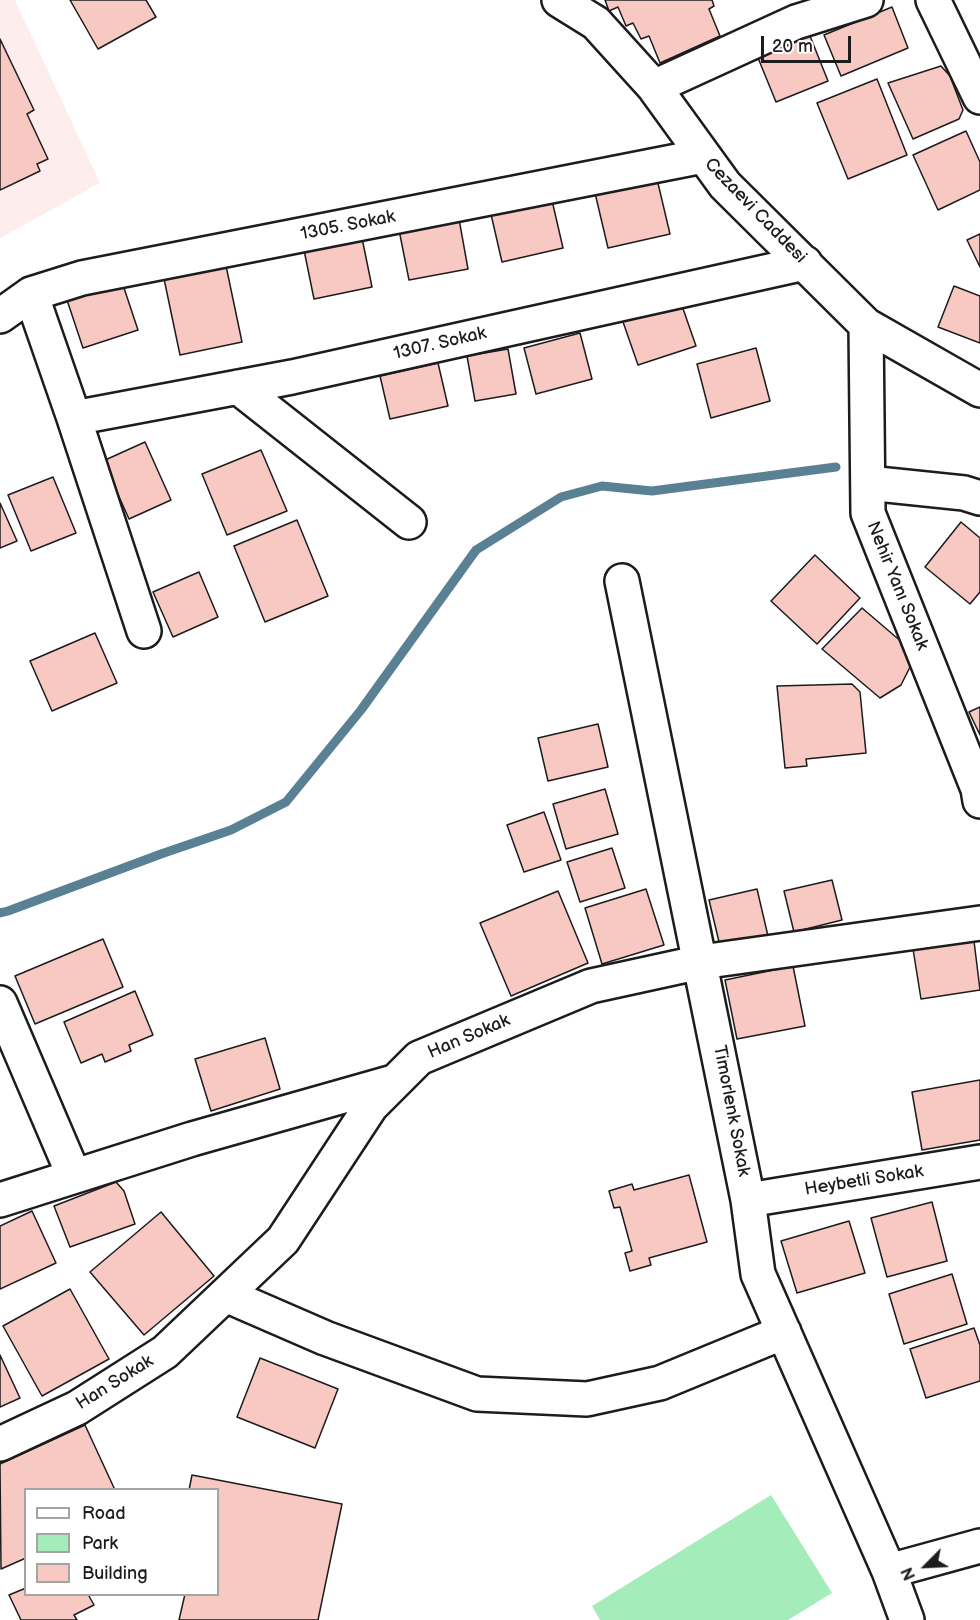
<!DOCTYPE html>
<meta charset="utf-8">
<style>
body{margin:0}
#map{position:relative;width:980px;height:1620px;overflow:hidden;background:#fff;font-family:"Balsamiq Sans",sans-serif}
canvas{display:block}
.legend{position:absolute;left:24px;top:1488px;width:195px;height:108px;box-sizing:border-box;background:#fff;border:2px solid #a4a4a4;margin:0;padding:8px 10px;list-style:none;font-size:18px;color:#1c1c1c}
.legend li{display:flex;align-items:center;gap:12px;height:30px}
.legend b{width:30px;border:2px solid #a4a4a4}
.north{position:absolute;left:896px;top:1536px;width:60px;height:60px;-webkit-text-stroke:4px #fff;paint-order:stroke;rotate:246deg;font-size:16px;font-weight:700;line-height:24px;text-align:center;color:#1c1c1c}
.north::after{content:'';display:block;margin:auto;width:21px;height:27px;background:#1c1c1c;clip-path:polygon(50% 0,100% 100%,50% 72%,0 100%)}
.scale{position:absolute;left:761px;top:36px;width:90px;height:27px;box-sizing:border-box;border:3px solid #1c1c1c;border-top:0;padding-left:8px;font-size:18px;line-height:21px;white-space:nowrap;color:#1c1c1c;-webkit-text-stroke:4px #fff;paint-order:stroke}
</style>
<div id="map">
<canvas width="980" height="1620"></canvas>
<ul class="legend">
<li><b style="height:8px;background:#fff"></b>Road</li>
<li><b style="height:16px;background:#a4edba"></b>Park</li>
<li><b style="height:16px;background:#f8c8c2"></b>Building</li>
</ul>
<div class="north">N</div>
<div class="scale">20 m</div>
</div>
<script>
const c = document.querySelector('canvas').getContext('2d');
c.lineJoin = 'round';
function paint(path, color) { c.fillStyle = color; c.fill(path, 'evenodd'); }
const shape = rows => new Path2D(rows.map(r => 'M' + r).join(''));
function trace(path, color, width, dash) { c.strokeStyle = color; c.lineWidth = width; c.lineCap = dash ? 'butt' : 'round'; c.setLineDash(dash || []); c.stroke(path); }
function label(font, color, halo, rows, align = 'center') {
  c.font = font + ' "Balsamiq Sans",sans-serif'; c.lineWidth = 4.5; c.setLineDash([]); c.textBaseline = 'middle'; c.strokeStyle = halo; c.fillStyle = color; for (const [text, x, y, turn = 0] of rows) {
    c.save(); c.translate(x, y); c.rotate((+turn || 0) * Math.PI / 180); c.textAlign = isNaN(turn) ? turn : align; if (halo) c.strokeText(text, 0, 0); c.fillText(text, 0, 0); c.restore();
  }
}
paint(shape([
 [0,0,15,0,100,183,0,238]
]), '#fdeeed');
paint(shape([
 [771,1495,832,1593,788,1620,600,1620,592,1606]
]), '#a4edba');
trace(shape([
 [0,913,8,911,161,854,231,830,286,802,361,710,476,550,561,497,602,486,652,491,836,467]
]), '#598193', 9);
const building = shape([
 [70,0,146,0,156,17,98,49,70,0],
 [605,0,712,0,714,6,709,9,720,36,660,63,649,36,641,39,633,23,626,26,618,7,609,11,605,0],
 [892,7,908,48,841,76,824,35,892,7],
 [808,31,828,81,776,102,756,53,808,31],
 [0,39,34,110,27,114,48,159,37,164,40,171,0,190,0,39],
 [941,66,950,76,963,110,959,119,913,139,888,83,941,66],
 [877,79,907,155,848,179,817,103,877,79],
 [966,131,980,162,980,190,938,210,913,155,966,131],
 [657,179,670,234,608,248,595,193,657,179],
 [551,196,563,248,502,262,490,210,551,196],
 [459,219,468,269,409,280,399,230,459,219],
 [980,234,980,267,967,240,980,234],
 [362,238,372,287,314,299,304,250,362,238],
 [225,261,242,342,180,355,163,274,225,261],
 [122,282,138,330,83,348,67,300,122,282],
 [954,286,980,296,980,343,938,327,954,286],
 [680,300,696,346,638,365,622,319,680,300],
 [580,333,592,379,536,394,524,348,580,333],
 [756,348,770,401,711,418,697,364,756,348],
 [508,349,516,394,475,401,467,356,508,349],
 [438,363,448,406,390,419,380,376,438,363],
 [145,442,171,500,129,519,103,461,145,442],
 [261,450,287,511,227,535,202,474,261,450],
 [53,477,76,533,31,551,8,495,53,477],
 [0,503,17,541,0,548,0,503],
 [297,520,328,596,265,622,234,546,297,520],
 [961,522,980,538,980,592,970,604,925,567,961,522],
 [815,555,860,598,817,644,771,601,815,555],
 [199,572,218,617,173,637,153,592,199,572],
 [862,608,910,649,910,667,901,685,880,698,822,649,862,608],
 [95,633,117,683,52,711,30,661,95,633],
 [852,684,860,692,866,753,806,759,807,766,785,768,777,686,852,684],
 [980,707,980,735,969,712,980,707],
 [598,724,608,767,548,781,538,738,598,724],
 [605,789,618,834,566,849,553,804,605,789],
 [544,812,561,860,524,872,507,825,544,812],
 [612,848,625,888,580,902,567,862,612,848],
 [832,880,842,920,794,932,784,891,832,880],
 [646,889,664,945,602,964,585,908,646,889],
 [757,889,768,936,720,946,709,900,757,889],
 [558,891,588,963,511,996,480,923,558,891],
 [103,939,123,987,35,1024,15,976,103,939],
 [974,941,980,990,921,999,913,949,974,941],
 [793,966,805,1026,737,1039,725,980,793,966],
 [135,991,153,1035,129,1045,131,1051,105,1062,102,1054,81,1063,64,1022,135,991],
 [265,1038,280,1089,211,1111,195,1059,265,1038],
 [980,1080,980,1140,922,1150,912,1092,980,1080],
 [689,1175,707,1242,649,1258,651,1265,630,1271,625,1253,632,1251,620,1207,614,1208,609,1191,632,1184,634,1190,689,1175],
 [116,1182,124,1191,135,1224,70,1247,54,1206,116,1182],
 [932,1202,947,1261,887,1277,871,1218,932,1202],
 [32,1211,56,1263,0,1289,0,1226,32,1211],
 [161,1212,214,1276,144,1335,90,1272,161,1212],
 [849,1221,865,1273,797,1293,781,1241,849,1221],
 [952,1274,967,1324,904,1344,889,1294,952,1274],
 [70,1289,109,1359,42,1396,3,1326,70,1289],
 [974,1328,980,1345,980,1381,926,1398,910,1349,974,1328],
 [0,1355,20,1398,0,1407,0,1355],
 [260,1358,338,1389,315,1448,237,1417,260,1358],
 [85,1425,115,1490,26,1490,26,1558,1,1569,0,1464,85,1425],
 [192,1475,342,1504,318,1620,179,1620,185,1594,218,1594,218,1490,189,1490,192,1475],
 [26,1588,26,1594,91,1594,89,1596,94,1605,74,1615,77,1620,21,1620,9,1595,26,1588]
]);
paint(building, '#f8c8c2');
trace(building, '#1c1c1c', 1.5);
const minor = shape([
 [559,0,596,23,654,87,725,185,866,325,980,390],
 [933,0,980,97],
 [654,87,796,22,866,0],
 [31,294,74,418,144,631],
 [0,316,31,294,82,278,703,156],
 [866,325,868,513,978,789,980,801],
 [238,387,409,522],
 [74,418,292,377,805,263],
 [868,483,964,493,980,498],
 [622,581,748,1200,758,1274,889,1571,907,1620],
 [0,1003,74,1176],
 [0,1200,192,1139,393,1082],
 [748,1200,980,1162],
 [226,1295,325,1338,477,1394,587,1399,660,1383,784,1332],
 [0,1444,77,1408,165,1352,283,1240,371,1106,419,1058,591,986,701,962,980,923],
 [889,1571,980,1546]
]);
trace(minor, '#1c1c1c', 38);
trace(minor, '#fff', 33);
label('18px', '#1c1c1c', '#fff', [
 ["Cezaevi Caddesi",755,211,46],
 ["1305. Sokak",348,226,-11],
 ["1307. Sokak",440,344,-13],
 ["Nehir Yanı Sokak",897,586,68],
 ["Han Sokak",469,1037,-23],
 ["Timorlenk Sokak",731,1111,79],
 ["Heybetli Sokak",864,1181,-9],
 ["Han Sokak",115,1383,-32]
]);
</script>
